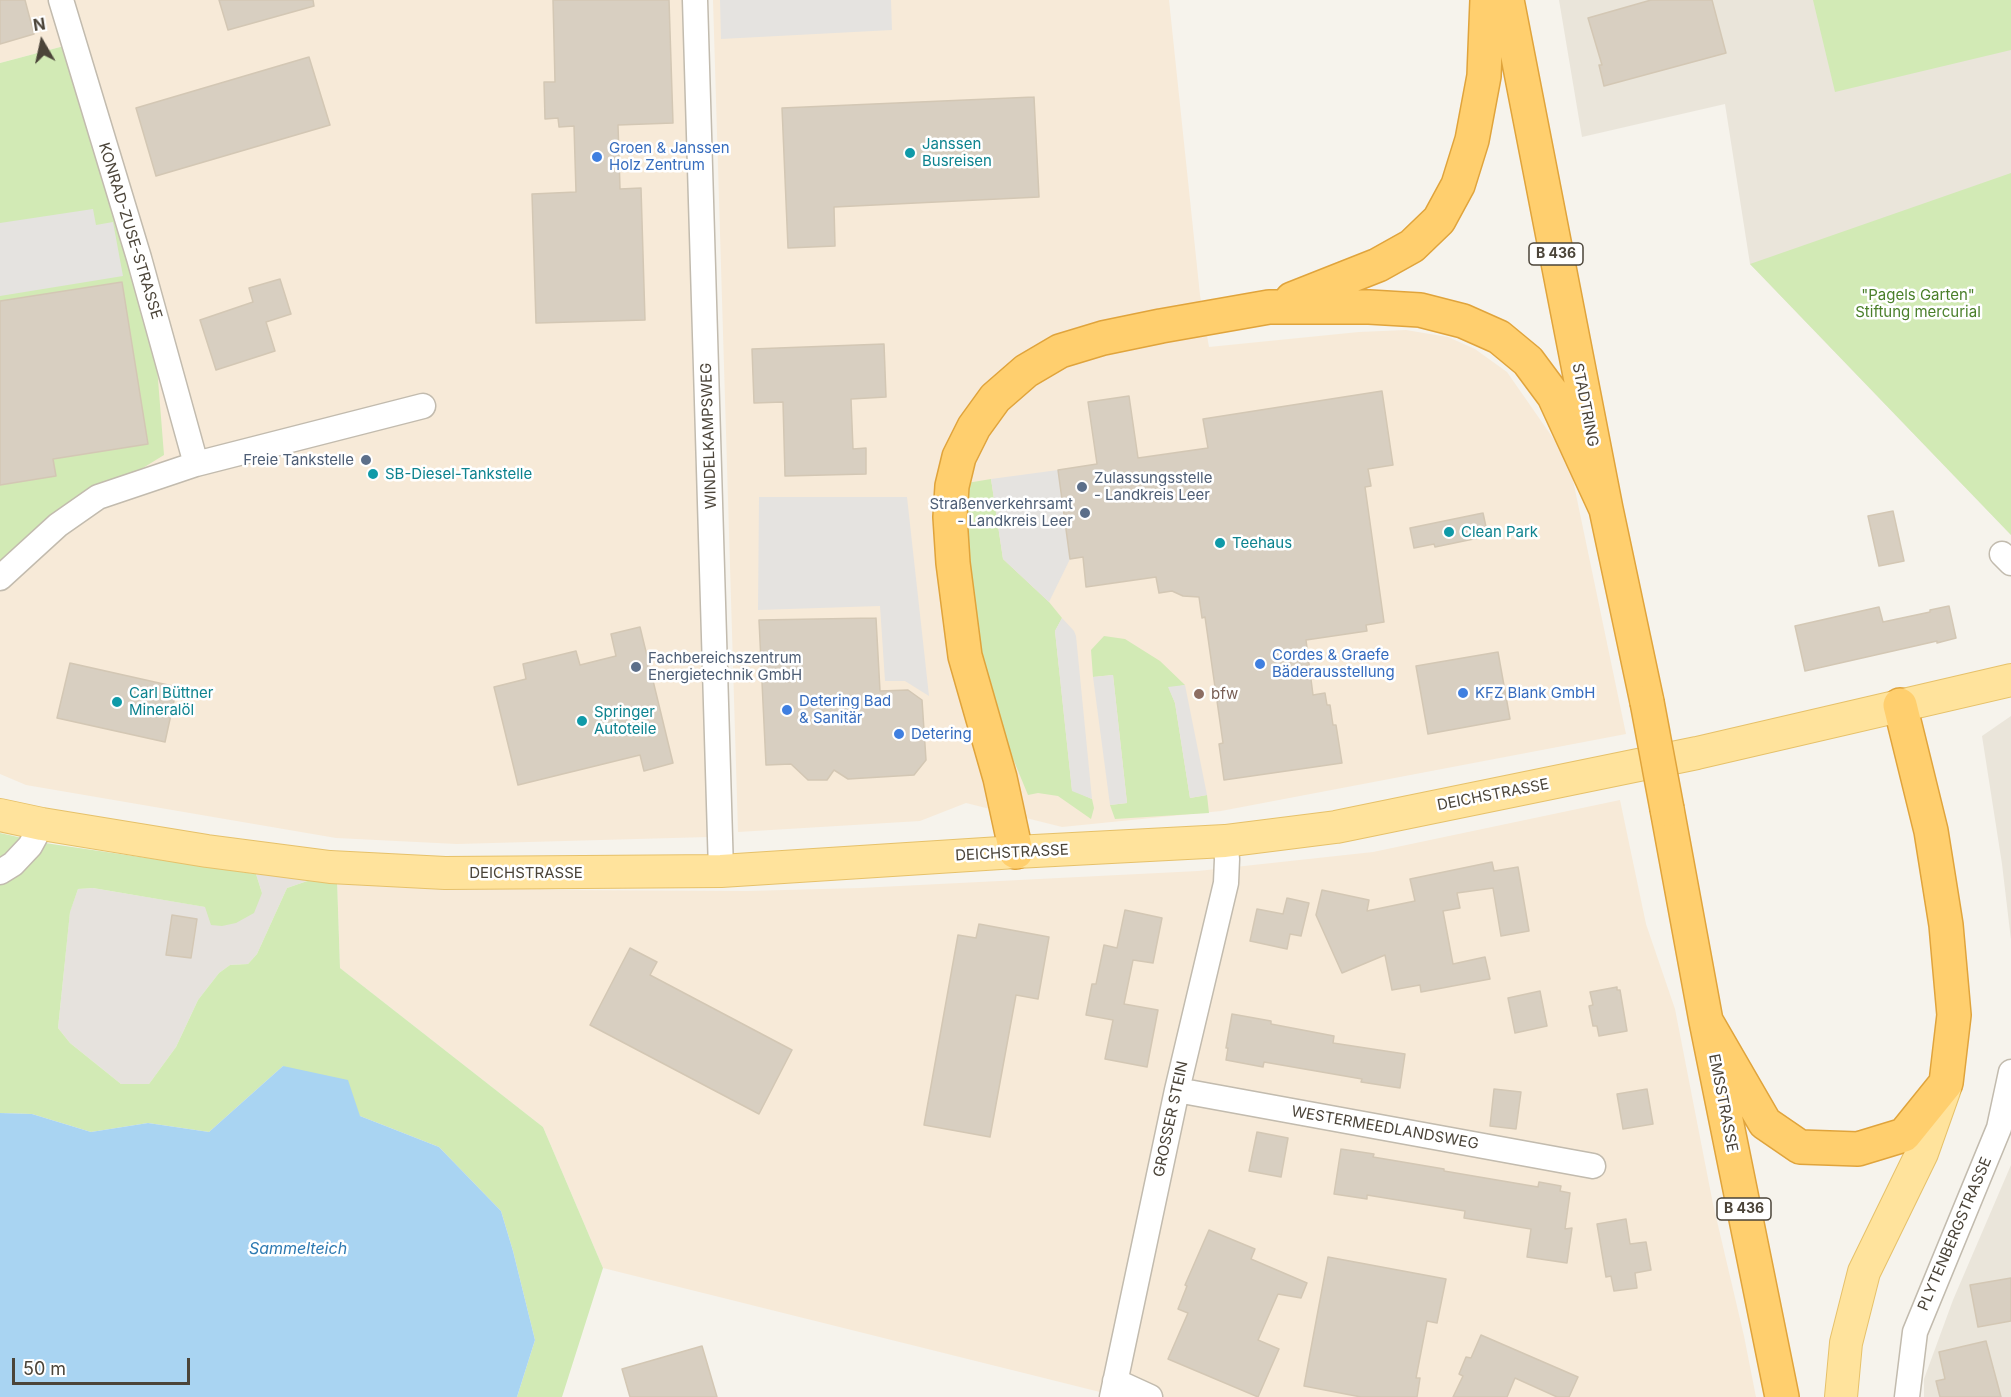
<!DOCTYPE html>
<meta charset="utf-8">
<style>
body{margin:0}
#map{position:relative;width:2011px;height:1397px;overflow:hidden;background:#f6f3ec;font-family:Inter,sans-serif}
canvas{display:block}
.north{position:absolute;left:12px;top:12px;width:60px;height:60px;-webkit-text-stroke:4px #fff;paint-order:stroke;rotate:351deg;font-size:16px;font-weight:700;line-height:24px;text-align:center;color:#4b4439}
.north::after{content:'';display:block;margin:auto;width:21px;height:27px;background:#4b4439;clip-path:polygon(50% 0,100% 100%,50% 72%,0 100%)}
.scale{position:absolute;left:12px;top:1358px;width:178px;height:27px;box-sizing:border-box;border:3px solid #4b4439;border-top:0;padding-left:8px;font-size:18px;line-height:21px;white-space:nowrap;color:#4b4439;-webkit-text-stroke:4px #fff;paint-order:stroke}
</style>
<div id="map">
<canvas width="2011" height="1397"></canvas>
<div class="north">N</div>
<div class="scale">50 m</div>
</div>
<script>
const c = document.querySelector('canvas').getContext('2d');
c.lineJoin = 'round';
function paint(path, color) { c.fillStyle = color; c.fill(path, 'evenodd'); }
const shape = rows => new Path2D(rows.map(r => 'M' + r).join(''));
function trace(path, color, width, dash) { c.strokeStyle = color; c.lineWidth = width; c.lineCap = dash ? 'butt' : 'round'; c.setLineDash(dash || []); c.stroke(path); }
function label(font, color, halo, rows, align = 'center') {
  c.font = font + ' Inter,sans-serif'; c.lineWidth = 5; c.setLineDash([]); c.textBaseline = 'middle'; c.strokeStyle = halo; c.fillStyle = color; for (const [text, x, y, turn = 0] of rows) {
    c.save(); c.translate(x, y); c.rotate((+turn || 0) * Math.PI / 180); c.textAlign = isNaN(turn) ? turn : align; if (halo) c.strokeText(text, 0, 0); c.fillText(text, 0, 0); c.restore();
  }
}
paint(shape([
 [1559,0,2011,0,2011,535,1750,264,1725,104,1582,137],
 [2011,716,2011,940,2002,864,1982,736],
 [2011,1165,2011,1397,1924,1397,1924,1379,1953,1300]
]), '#eae5da');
paint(shape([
 [0,0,683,0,693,382,709,837,457,844,336,838,26,785,0,774,0,573,64,46,0,63],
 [713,0,1169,0,1200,295,1209,347,1359,332,1406,330,1448,337,1475,349,1507,372,1569,461,1626,734,1221,811,1062,827,966,803,920,821,738,832],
 [1620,800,1646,924,1675,1009,1713,1204,1744,1336,1756,1397,1104,1397,1104,1393,603,1268,543,1127,340,968,337,879,560,890,747,891,860,888,1198,871,1373,852]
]), '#f7ead8');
paint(shape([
 [256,874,316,878,287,888,257,954,248,964,230,965,219,973,198,1000,176,1047,149,1084,121,1084,70,1043,58,1028,70,911,78,889,93,888,206,907,262,893]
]), '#e6e2dd');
paint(shape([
 [1813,0,2011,0,2011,50,1835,92],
 [64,46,135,282,157,367,164,455,68,514,0,573,0,63],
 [2011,173,2011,535,1750,264],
 [991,479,1003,559,1049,602,1062,618,1055,631,1072,790,1092,799,1094,808,1091,819,1058,796,1038,793,1028,795,1002,732,988,687,961,557,967,483],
 [1104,636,1125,639,1160,661,1185,685,1169,688,1175,703,1190,798,1207,795,1209,813,1115,819,1110,805,1127,803,1113,675,1093,677,1091,650],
 [0,833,45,843,256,874,262,893,254,913,236,923,222,926,211,925,205,907,93,888,78,889,70,912,58,1028,70,1043,121,1084,149,1084,176,1047,198,1000,219,973,230,965,248,964,257,954,287,888,316,878,337,879,340,968,543,1127,603,1268,562,1397,517,1397,535,1340,513,1251,501,1211,439,1147,360,1116,283,1066,209,1132,148,1123,91,1132,32,1114,0,1113]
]), '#d2eab5');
paint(shape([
 [720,0,891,0,892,30,721,39],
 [93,209,96,225,113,222,123,276,0,296,0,223],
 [1058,470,1070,559,1049,602,1003,559,991,479],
 [759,497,907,497,929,696,905,681,885,681,880,606,758,610],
 [1062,618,1074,631,1076,636,1092,799,1072,791,1055,631],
 [1113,675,1127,803,1110,805,1093,677],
 [1185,685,1207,795,1190,798,1175,703,1168,687]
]), '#e5e3e0');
paint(shape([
 [283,1066,348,1080,360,1116,439,1147,501,1211,513,1251,535,1340,517,1397,0,1397,0,1113,32,1114,91,1132,148,1123,209,1132]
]), '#a9d4f2');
const building = shape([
 [0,0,25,0,34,34,0,44,0,0],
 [219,0,313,0,314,6,228,30,219,0],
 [553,0,669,0,673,123,618,125,620,189,641,188,645,320,536,323,532,194,576,192,574,126,559,127,558,118,545,119,544,82,555,82,553,0],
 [1651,0,1712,0,1726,53,1604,86,1599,65,1602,65,1588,18,1651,0],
 [309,57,330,125,156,176,136,108,309,57],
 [1034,97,1039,197,834,207,835,246,788,248,782,108,1034,97],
 [280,279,291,314,266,322,275,351,216,370,200,320,253,302,249,288,280,279],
 [122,282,148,444,53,459,56,476,0,485,0,301,122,282],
 [884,344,886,397,851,399,853,449,866,448,866,474,785,476,783,402,754,403,752,349,884,344],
 [1382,391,1393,465,1368,469,1371,486,1365,487,1384,622,1366,625,1367,631,1306,640,1313,695,1325,693,1327,705,1330,705,1333,725,1336,725,1342,763,1224,780,1219,744,1223,743,1205,617,1202,618,1199,597,1183,596,1172,591,1159,593,1156,577,1086,587,1083,557,1070,559,1058,470,1097,464,1088,402,1129,396,1138,458,1208,448,1203,419,1382,391],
 [1893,511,1904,561,1879,566,1868,516,1893,511],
 [1483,513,1488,536,1435,547,1434,544,1414,548,1410,528,1483,513],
 [1949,606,1956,638,1937,643,1937,641,1805,671,1795,626,1879,607,1883,622,1930,612,1930,610,1949,606],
 [876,618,880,691,908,690,922,700,926,760,914,775,848,779,834,770,827,780,808,780,791,764,766,765,759,620,876,618],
 [640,627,673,763,644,771,640,755,518,785,494,687,526,679,523,664,576,651,580,665,616,656,611,634,640,627],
 [1498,652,1510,719,1428,734,1416,666,1498,652],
 [70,663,177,687,165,742,57,718,70,663],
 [1492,862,1494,871,1518,867,1529,931,1501,936,1493,888,1457,893,1460,908,1443,911,1453,964,1485,957,1490,979,1421,992,1420,985,1392,990,1385,955,1342,973,1316,915,1322,890,1369,900,1367,911,1415,901,1410,879,1492,862],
 [1287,898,1309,903,1301,936,1290,934,1287,949,1250,941,1257,909,1283,914,1287,898],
 [1125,910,1162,918,1153,963,1133,960,1124,1004,1158,1010,1147,1067,1105,1059,1113,1020,1086,1015,1092,984,1096,984,1104,945,1117,948,1125,910],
 [172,915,197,919,191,958,166,955,172,915],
 [979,924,1049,937,1038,999,1016,995,990,1137,924,1125,958,935,976,938,979,924],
 [630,948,657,962,650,975,792,1050,759,1114,590,1025,630,948],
 [1617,987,1617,990,1620,990,1627,1031,1599,1036,1597,1026,1593,1026,1589,1006,1593,1005,1590,992,1617,987],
 [1540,991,1547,1026,1515,1033,1508,998,1540,991],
 [1232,1014,1271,1021,1271,1024,1334,1036,1333,1043,1405,1054,1400,1088,1361,1082,1362,1079,1264,1062,1263,1067,1226,1060,1228,1048,1226,1048,1232,1014],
 [1494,1089,1521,1092,1516,1129,1490,1126,1494,1089],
 [1647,1089,1653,1124,1623,1129,1617,1094,1647,1089],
 [1257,1132,1288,1138,1281,1177,1249,1171,1257,1132],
 [1341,1149,1374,1154,1373,1157,1444,1169,1444,1171,1538,1187,1539,1182,1561,1186,1560,1191,1570,1193,1565,1229,1572,1228,1567,1263,1527,1257,1531,1229,1464,1218,1465,1211,1367,1195,1367,1199,1334,1194,1341,1149],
 [1626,1219,1630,1244,1646,1242,1651,1270,1635,1273,1637,1288,1614,1291,1611,1276,1606,1277,1597,1224,1626,1219],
 [1209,1230,1255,1249,1251,1259,1307,1283,1301,1298,1278,1294,1258,1340,1279,1349,1258,1397,1168,1359,1188,1313,1178,1309,1187,1286,1185,1285,1209,1230],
 [1328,1257,1446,1279,1437,1323,1427,1321,1416,1378,1420,1378,1417,1397,1361,1397,1304,1386,1328,1257],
 [2011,1278,2011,1321,1978,1327,1970,1285,2011,1278],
 [1481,1335,1578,1377,1569,1397,1557,1397,1515,1378,1507,1397,1453,1397,1463,1376,1459,1374,1466,1357,1471,1358,1481,1335],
 [1986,1341,2001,1397,1940,1397,1936,1381,1945,1379,1939,1352,1986,1341],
 [702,1346,717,1397,630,1397,622,1369,702,1346]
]);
paint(building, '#d8cfc1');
trace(building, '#d3c7b4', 1.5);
const minor = shape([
 [61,0,139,258,196,464],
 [695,0,721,871],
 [2002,554,2011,563],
 [0,578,58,525,98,497,196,464,423,406],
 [0,872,13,864,30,846,42,824],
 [1177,1090,1593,1166],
 [1115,1381,1150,1397],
 [1112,1397,1177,1090,1226,883,1227,859,1225,841],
 [1907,1397,1915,1332,1999,1128,2011,1072]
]);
const major = shape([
 [0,815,42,824,207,851,330,867,445,873,721,871,1016,852,1225,841,1336,827,1697,753,2011,680],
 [1841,1397,1846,1343,1864,1272,1922,1153,1945,1088]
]);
const highway = shape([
 [1507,0,1606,509,1647,702],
 [1292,299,1378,265,1412,246,1439,220,1458,185,1472,140,1484,76,1487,0],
 [1667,809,1706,1021,1782,1397],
 [1016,852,1000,778,965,656,953,563,950,517,952,486,959,457,974,427,995,398,1026,371,1060,351,1103,338,1161,326,1269,307,1369,307,1420,310,1463,321,1499,337,1528,361,1554,396,1606,509],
 [1706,1021,1765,1123,1800,1147,1858,1149,1904,1135,1946,1083,1954,1015,1946,925,1931,831,1900,705]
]);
trace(minor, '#c2bbae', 27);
trace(major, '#e6c16a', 34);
trace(highway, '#e0a43c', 36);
trace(minor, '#fff', 24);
trace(major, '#ffe39c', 32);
trace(highway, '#ffcf6e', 33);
const highwayBridge = shape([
 [1647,702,1667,809]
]);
trace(highwayBridge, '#e0a43c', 36, []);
trace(highwayBridge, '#ffcf6e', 33);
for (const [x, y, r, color] of [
 [910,153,6,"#0f9aa8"],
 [597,157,6,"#3f7fe0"],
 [366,460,6,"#5c6f8a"],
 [373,474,6,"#0f9aa8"],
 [1082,487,6,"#5c6f8a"],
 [1085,513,6,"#5c6f8a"],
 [1449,532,6,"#0f9aa8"],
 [1220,543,6,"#0f9aa8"],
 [1260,664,6,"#3f7fe0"],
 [636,667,6,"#5c6f8a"],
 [1463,693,6,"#3f7fe0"],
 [1199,694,6,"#8d6e63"],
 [117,702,6,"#0f9aa8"],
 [787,710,6,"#3f7fe0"],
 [582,721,6,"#0f9aa8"],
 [899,734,6,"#3f7fe0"]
]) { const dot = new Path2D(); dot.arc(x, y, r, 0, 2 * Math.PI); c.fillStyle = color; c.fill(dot); trace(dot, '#fff', 2); }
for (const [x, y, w] of [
 [1556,254,54],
 [1744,1209,54]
]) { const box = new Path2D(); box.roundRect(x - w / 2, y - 11, w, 22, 4.5); c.fillStyle = '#fff'; c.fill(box); trace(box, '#4b4439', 1.5); }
label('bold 14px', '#4b4439', null, [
 ["B 436",1556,254],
 ["B 436",1744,1209]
]);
label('15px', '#0d838f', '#fff', [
 ["Janssen",922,144],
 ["Busreisen",922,161],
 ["SB-Diesel-Tankstelle",385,474],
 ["Clean Park",1461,532],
 ["Teehaus",1232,543],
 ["Carl Büttner",129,693],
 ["Mineralöl",129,710],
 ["Springer",594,712],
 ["Autoteile",594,729]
], 'left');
label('15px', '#366cbe', '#fff', [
 ["Groen & Janssen",609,148],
 ["Holz Zentrum",609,165],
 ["Cordes & Graefe",1272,655],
 ["Bäderausstellung",1272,672],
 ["KFZ Blank GmbH",1475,693],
 ["Detering Bad",799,701],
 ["& Sanitär",799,718],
 ["Detering",911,734]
], 'left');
label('15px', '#4b4439', '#fff', [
 ["KONRAD-ZUSE-STRASSE",130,231,73],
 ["STADTRING",1585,405,79],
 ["WINDELKAMPSWEG",709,436,-92],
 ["DEICHSTRASSE",1493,795,-11],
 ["DEICHSTRASSE",1012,853,-3],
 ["DEICHSTRASSE",526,873],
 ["EMSSTRASSE",1723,1103,79],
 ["GROSSER STEIN",1171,1119,-78],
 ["WESTERMEEDLANDSWEG",1385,1128,10],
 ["PLYTENBERGSTRASSE",1955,1234,-67]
]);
label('15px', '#4a7f2a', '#fff', [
 ["\"Pagels Garten\"",1918,295],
 ["Stiftung mercurial",1918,312]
]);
label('15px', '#4e5e75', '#fff', [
 ["Freie Tankstelle",354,460],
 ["Zulassungsstelle",1094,478,"left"],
 ["- Landkreis Leer",1094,495,"left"],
 ["Straßenverkehrsamt",1073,504],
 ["- Landkreis Leer",1073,521],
 ["Fachbereichszentrum",648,658,"left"],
 ["Energietechnik GmbH",648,675,"left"]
], 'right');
label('15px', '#785e54', '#fff', [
 ["bfw",1211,694]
], 'left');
label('italic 16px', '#2e7ab2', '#fff', [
 ["Sammelteich",298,1249]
]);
</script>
